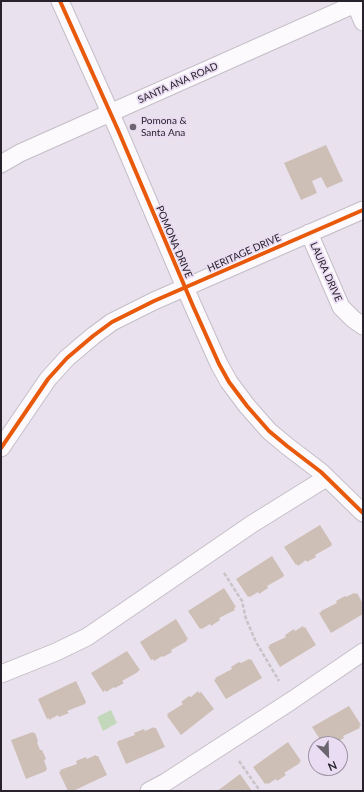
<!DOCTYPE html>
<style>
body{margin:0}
#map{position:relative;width:364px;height:792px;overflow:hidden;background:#e9e1ed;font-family:Lato,sans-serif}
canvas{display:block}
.frame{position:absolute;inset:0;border:2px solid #27222b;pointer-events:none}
.north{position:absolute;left:308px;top:736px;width:40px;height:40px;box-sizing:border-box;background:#eadcf2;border:1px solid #9c92a2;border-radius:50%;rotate:157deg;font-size:11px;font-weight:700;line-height:16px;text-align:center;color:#27222b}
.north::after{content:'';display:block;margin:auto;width:14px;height:18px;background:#6b656f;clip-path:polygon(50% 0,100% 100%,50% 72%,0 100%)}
</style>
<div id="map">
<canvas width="364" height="792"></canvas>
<div class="frame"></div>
<div class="north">N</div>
</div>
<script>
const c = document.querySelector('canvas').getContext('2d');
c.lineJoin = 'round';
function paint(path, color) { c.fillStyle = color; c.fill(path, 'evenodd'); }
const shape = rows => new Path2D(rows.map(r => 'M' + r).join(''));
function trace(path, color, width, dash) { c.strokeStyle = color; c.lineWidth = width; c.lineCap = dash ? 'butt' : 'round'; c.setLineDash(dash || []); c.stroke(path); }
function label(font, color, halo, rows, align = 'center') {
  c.font = font + ' Lato,sans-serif'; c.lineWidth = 3.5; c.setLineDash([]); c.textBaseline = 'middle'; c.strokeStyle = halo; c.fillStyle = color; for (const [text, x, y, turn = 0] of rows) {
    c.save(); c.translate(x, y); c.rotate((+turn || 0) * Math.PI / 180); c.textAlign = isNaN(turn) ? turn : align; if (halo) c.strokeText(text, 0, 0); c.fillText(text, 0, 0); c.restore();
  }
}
paint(shape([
 [111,710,117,723,103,731,97,717]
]), '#c3d8ba');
paint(shape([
 [326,145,343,181,327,188,321,177,312,181,317,193,301,200,284,163],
 [320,525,332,544,331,546,315,555,316,557,307,562,306,560,298,566,297,564,296,565,284,547],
 [272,556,284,575,283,577,267,586,268,588,259,594,258,592,250,597,249,596,248,597,236,579],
 [224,588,236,607,234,608,235,610,219,618,220,620,211,626,210,624,202,629,201,628,200,629,188,611],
 [354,593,355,594,357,593,363,604,363,614,331,633,319,613,321,612,321,611,337,603,336,601,345,596,346,597],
 [176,619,188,639,186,640,187,641,171,650,172,652,163,657,162,656,154,661,153,659,151,660,140,642],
 [303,626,304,628,305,627,316,645,280,667,268,647,270,646,269,645,286,637,285,635,294,629,295,631],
 [127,651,140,670,138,671,138,672,122,681,124,683,115,688,114,687,106,692,105,690,103,692,91,673],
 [249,659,250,660,251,659,262,678,226,699,214,680,216,679,215,678,232,669,231,667,239,662,241,663],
 [76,681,86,702,85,704,67,711,69,713,59,717,58,715,49,720,49,718,47,719,38,699],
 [198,691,199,693,201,692,214,709,181,735,167,716,168,715,167,714,183,704,181,702,189,696,191,697],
 [349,706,361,725,359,726,360,728,343,736,344,738,335,743,334,741,330,744,323,744,312,727],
 [154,727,154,728,156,728,165,747,126,764,117,743,118,742,118,741,135,735,134,733,144,729,145,731],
 [33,732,33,733,35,733,38,741,37,742,40,750,42,750,46,759,44,760,47,769,46,770,46,771,26,779,11,740],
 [288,742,301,761,299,762,300,763,284,773,286,775,277,781,276,779,268,784,267,783,265,784,253,767],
 [96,755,96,756,98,756,107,775,73,791,68,791,59,772,61,771,60,770,77,764,76,761,86,757,87,759],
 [240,774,252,791,217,791,224,786]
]), '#cdbfb5');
const street = shape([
 [60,1,118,130,193,306,219,364,229,382,247,406,269,431,287,446,321,472,363,513],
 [354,1,363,22],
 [1,164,20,153,355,4],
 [309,233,341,307,353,319,363,326],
 [1,448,48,379,67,358,93,336,112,322,154,301,363,210],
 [1,674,56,652,87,637,252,524,326,478],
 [149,791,166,782,291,701,363,652]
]);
trace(street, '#c4bec8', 19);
trace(shape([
 [224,573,242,601,246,619,256,642,279,681],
 [239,761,260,791]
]), '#c7c4c8', 2.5, [4, 2]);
trace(street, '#fcfafc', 17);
trace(shape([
 [60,1,118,130,193,306,219,364,229,382,247,406,269,431,287,446,321,472,363,513],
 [1,448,48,379,67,358,93,336,112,322,154,301,363,210]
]), '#e8590c', 4);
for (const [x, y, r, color] of [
 [133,127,4,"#6b656f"]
]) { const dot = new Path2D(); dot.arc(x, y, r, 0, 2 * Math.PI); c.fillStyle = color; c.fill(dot); trace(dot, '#eadcf2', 1.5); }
label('10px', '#27222b', '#eadcf2', [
 ["SANTA ANA ROAD",178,83,-24],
 ["POMONA DRIVE",174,242,67],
 ["HERITAGE DRIVE",244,253,-24],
 ["LAURA DRIVE",326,272,66]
]);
label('10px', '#27222b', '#eadcf2', [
 ["Pomona &",141,121],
 ["Santa Ana",141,133]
], 'left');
</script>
